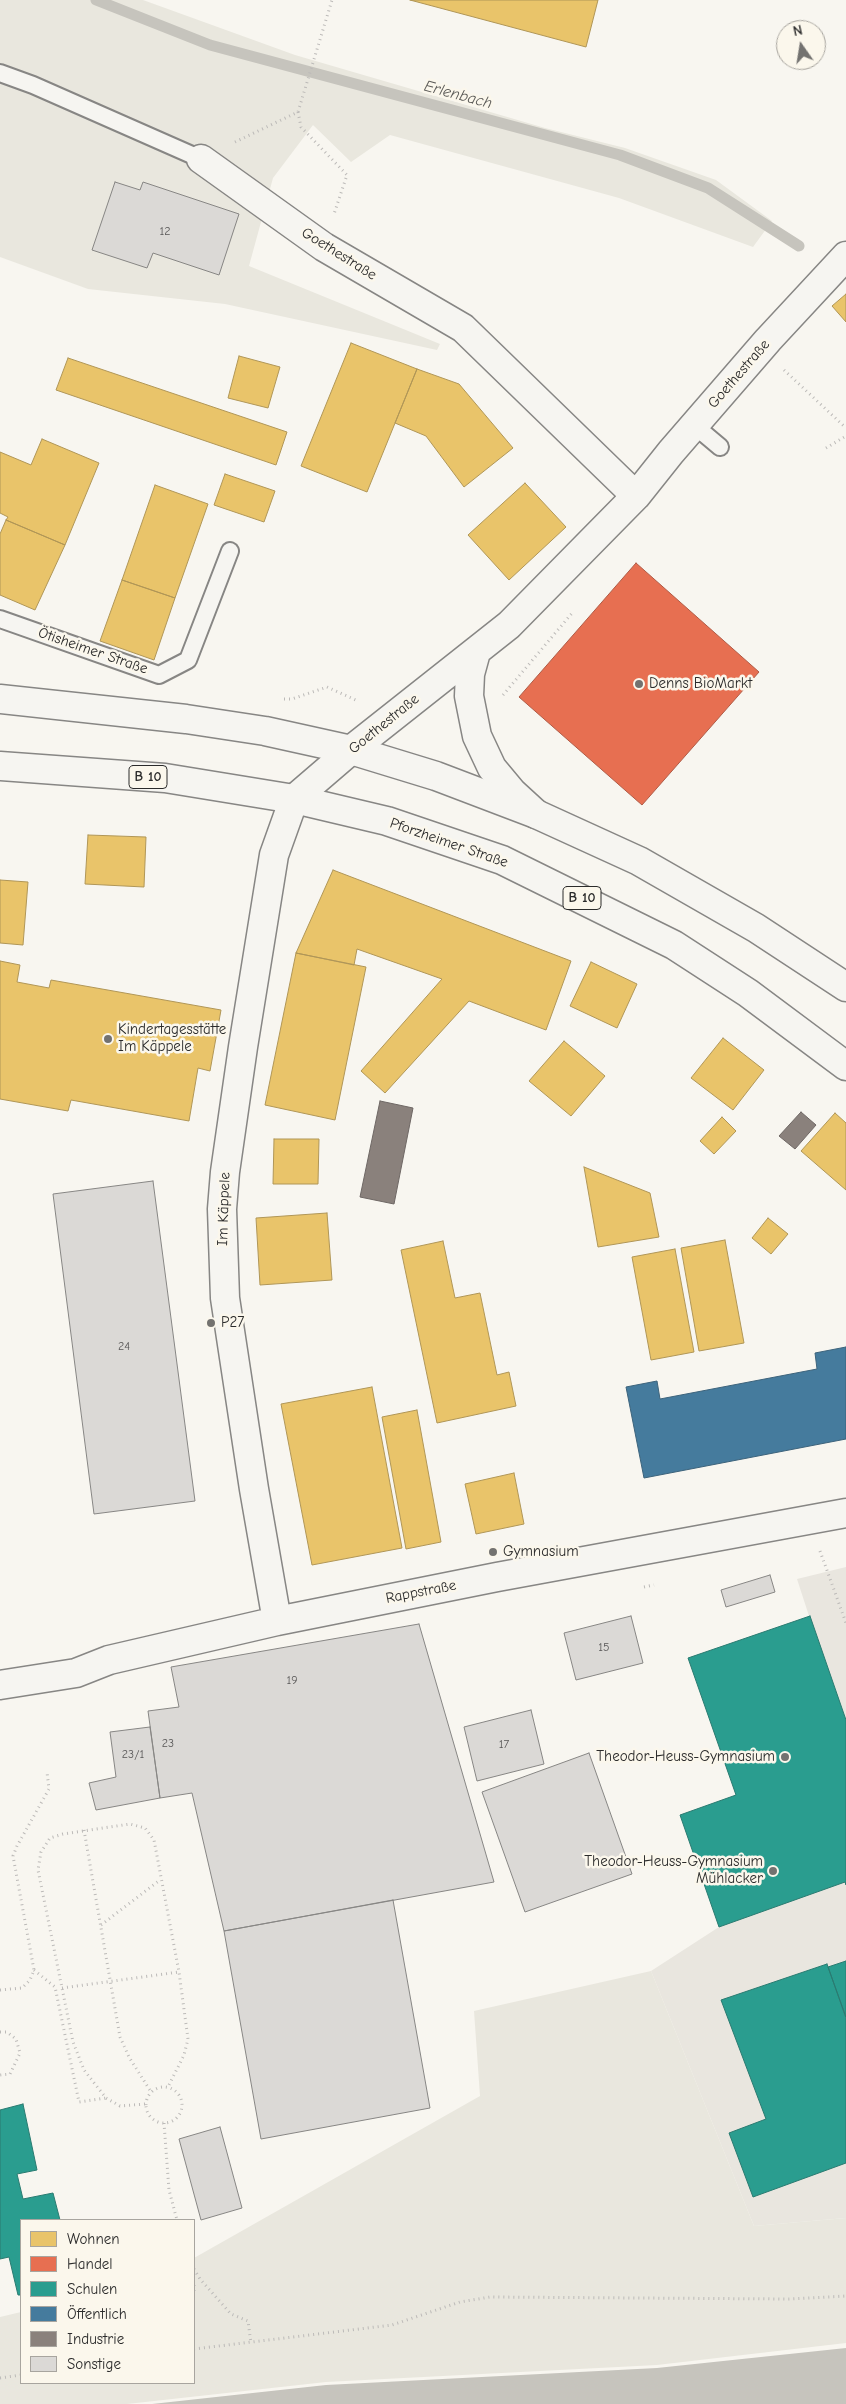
<!DOCTYPE html>
<meta charset="utf-8">
<style>
body{margin:0}
#map{position:relative;width:846px;height:2404px;overflow:hidden;background:#f8f6f0;font-family:"Comic Neue",sans-serif}
canvas{display:block}
.legend{position:absolute;left:20px;top:2219px;width:175px;height:165px;box-sizing:border-box;background:#fbf7ec;border:1px solid #a8a59f;margin:0;padding:6px 9px;list-style:none;font-size:15px;color:#2b2b2b}
.legend li{display:flex;align-items:center;gap:10px;height:25px}
.legend b{width:25px;border:1px solid #a8a59f}
.north{position:absolute;left:776px;top:20px;width:50px;height:50px;box-sizing:border-box;background:#fbf7ec;border:1px solid #a8a59f;border-radius:50%;rotate:347deg;font-size:14px;font-weight:700;line-height:20px;text-align:center;color:#2b2b2b}
.north::after{content:'';display:block;margin:auto;width:18px;height:22px;background:#737270;clip-path:polygon(50% 0,100% 100%,50% 72%,0 100%)}
</style>
<div id="map">
<canvas width="846" height="2404"></canvas>
<ul class="legend">
<li><b style="height:14px;background:#e9c46a"></b>Wohnen</li>
<li><b style="height:14px;background:#e76f51"></b>Handel</li>
<li><b style="height:14px;background:#2a9d8f"></b>Schulen</li>
<li><b style="height:14px;background:#457b9d"></b>Öffentlich</li>
<li><b style="height:14px;background:#8a817c"></b>Industrie</li>
<li><b style="height:14px;background:#dbd9d6"></b>Sonstige</li>
</ul>
<div class="north">N</div>
</div>
<script>
const c = document.querySelector('canvas').getContext('2d');
c.lineJoin = 'round';
function paint(path, color) { c.fillStyle = color; c.fill(path, 'evenodd'); }
const shape = rows => new Path2D(rows.map(r => 'M' + r).join(''));
function trace(path, color, width, dash) { c.strokeStyle = color; c.lineWidth = width; c.lineCap = dash ? 'butt' : 'round'; c.setLineDash(dash || []); c.stroke(path); }
function label(font, color, halo, rows, align = 'center') {
  c.font = font + ' "Comic Neue",sans-serif'; c.lineWidth = 5; c.setLineDash([]); c.textBaseline = 'middle'; c.strokeStyle = halo; c.fillStyle = color; for (const [text, x, y, turn = 0] of rows) {
    c.save(); c.translate(x, y); c.rotate((+turn || 0) * Math.PI / 180); c.textAlign = isNaN(turn) ? turn : align; if (halo) c.strokeText(text, 0, 0); c.fillText(text, 0, 0); c.restore();
  }
}
paint(shape([
 [846,1567,846,2218,754,2226,651,1971,719,1927,680,1815,736,1795,688,1658,809,1616,797,1579]
]), '#e9e6df');
paint(shape([
 [0,0,143,0,295,55,545,128,625,148,716,180,772,221,753,247,619,198,390,135,351,162,313,125,273,178,249,266,440,344,437,350,225,304,88,289,0,257],
 [651,1971,754,2226,846,2218,846,2343,657,2365,326,2382,127,2404,0,2404,0,2317,21,2312,21,2383,194,2383,194,2258,480,2096,474,2011]
]), '#e9e7de');
paint(shape([
 [846,2348,846,2404,152,2404,326,2385,657,2368]
]), '#c6c4bd');
const homes = shape([
 [410,0,598,0,586,47,410,0],
 [846,294,846,322,832,306,846,294],
 [351,343,417,369,367,492,301,466,351,343],
 [239,356,280,367,268,408,228,398,239,356],
 [68,358,287,432,276,465,56,390,68,358],
 [417,369,459,384,513,448,464,487,426,436,395,423,417,369],
 [42,439,99,463,65,545,6,520,8,517,0,513,0,452,31,465,42,439],
 [225,474,275,491,264,522,214,505,225,474],
 [525,483,566,527,509,580,468,535,525,483],
 [155,485,208,504,175,598,122,580,155,485],
 [6,520,65,545,35,610,0,595,0,534,6,520],
 [122,580,175,598,154,660,100,641,122,580],
 [88,835,146,837,144,887,85,884,88,835],
 [333,870,571,961,546,1030,469,1001,385,1093,361,1071,442,979,357,949,354,965,296,953,333,870],
 [0,880,28,882,23,945,0,943,0,880],
 [296,953,366,967,335,1120,265,1105,296,953],
 [0,961,20,965,17,982,49,988,51,980,221,1010,210,1071,198,1068,189,1121,71,1100,68,1111,0,1099,0,961],
 [591,962,637,984,617,1028,570,1006,591,962],
 [723,1038,764,1070,733,1110,691,1078,723,1038],
 [564,1041,605,1076,571,1116,529,1081,564,1041],
 [835,1113,846,1123,846,1190,801,1151,835,1113],
 [722,1117,736,1131,714,1154,700,1141,722,1117],
 [274,1139,319,1139,318,1184,273,1184,274,1139],
 [584,1167,650,1193,659,1237,598,1247,584,1167],
 [327,1213,332,1280,260,1285,256,1218,327,1213],
 [768,1218,788,1234,771,1254,752,1238,768,1218],
 [725,1240,744,1343,699,1351,681,1248,725,1240],
 [443,1241,455,1298,480,1293,497,1375,509,1372,516,1406,437,1423,401,1250,443,1241],
 [675,1249,694,1352,651,1360,632,1257,675,1249],
 [372,1387,402,1548,312,1565,281,1404,372,1387],
 [417,1410,441,1542,406,1549,382,1417,417,1410],
 [514,1473,524,1524,476,1534,465,1484,514,1473]
]);
paint(homes, '#e9c46a');
trace(homes, '#b09657', 1);
const shops = shape([
 [636,563,759,672,642,805,519,697,636,563]
]);
paint(shops, '#e76f51');
trace(shops, '#af5b46', 1);
const schools = shape([
 [810,1616,846,1720,846,1885,845,1882,719,1927,680,1815,736,1795,688,1658,810,1616],
 [846,1961,846,2017,828,1967,846,1961],
 [827,1964,846,2018,846,2163,753,2197,729,2133,766,2119,721,2000,827,1964],
 [23,2104,37,2170,17,2174,23,2199,53,2193,60,2220,21,2220,21,2295,18,2295,9,2257,0,2259,0,2110,23,2104]
]);
paint(schools, '#2a9d8f');
trace(schools, '#2a7b71', 1);
const public = shape([
 [846,1347,846,1439,644,1478,626,1387,657,1381,660,1399,817,1369,815,1353,846,1347]
]);
paint(public, '#457b9d');
trace(public, '#3d637b', 1);
const industry = shape([
 [380,1101,413,1108,394,1204,360,1197,380,1101],
 [801,1112,816,1125,795,1149,779,1136,801,1112]
]);
paint(industry, '#8a817c');
trace(industry, '#6e6764', 1);
trace(shape([
 [96,0,210,45,620,155,708,188,799,246]
]), '#c6c4bd', 11);
const building = shape([
 [115,182,140,190,143,182,239,214,219,275,153,253,147,268,92,250,115,182],
 [153,1181,195,1501,94,1514,53,1194,153,1181],
 [770,1575,775,1592,726,1607,721,1590,770,1575],
 [631,1616,643,1663,576,1680,564,1633,631,1616],
 [419,1624,494,1882,224,1931,192,1793,160,1798,148,1711,179,1707,171,1667,419,1624],
 [531,1710,544,1764,477,1781,464,1727,531,1710],
 [150,1727,160,1798,96,1810,89,1783,116,1777,110,1732,150,1727],
 [589,1753,632,1874,525,1912,482,1792,589,1753],
 [393,1900,430,2108,261,2139,224,1931,393,1900],
 [220,2127,242,2208,201,2220,179,2139,220,2127]
]);
paint(building, '#dbd9d6');
trace(building, '#878684', 1);
const service = shape([
 [0,73,33,85,201,159],
 [695,426,720,447],
 [0,619,159,675,188,660,230,551]
]);
const minor = shape([
 [201,159,324,247,463,328,636,496],
 [476,652,470,674,469,696,477,736,492,768,512,792,536,814],
 [351,750,509,625,636,496,671,452,768,340,846,256],
 [277,1621,254,1489,225,1298,222,1209,225,1172,243,1047,274,855,294,799],
 [0,1685,76,1673,109,1660,277,1621,497,1577,846,1513]
]);
const tertiary = shape([
 [294,799,351,750]
]);
const primary = shape([
 [0,699,186,719,265,731,351,750,436,776,536,814,639,861,756,928,846,987],
 [0,766,165,778,294,799,387,821,502,860,674,945,748,993,846,1066]
]);
trace(service, '#878684', 20);
trace(minor, '#878684', 31);
trace(tertiary, '#878684', 31);
trace(primary, '#878684', 31);
trace(shape([
 [298,112,301,127,347,175,334,214],
 [235,142,298,112,332,0],
 [784,370,846,428],
 [826,448,846,436],
 [503,695,573,612],
 [284,699,292,699,327,687,358,701],
 [820,1551,846,1623],
 [644,1587,654,1585],
 [84,1830,120,2037,129,2057,151,2092],
 [101,1925,160,1880],
 [34,1970,55,1987,79,2102,106,2098],
 [62,1988,179,1972],
 [0,1990,22,1988,30,1980,34,1970,13,1856,17,1846,49,1789,47,1772],
 [0,2032,7,2032,16,2039,20,2053,10,2074,0,2075],
 '146 2105a18 18 0 1 1 36 0a18 18 0 1 1-36 0Z',
 [145,2104,120,2106,106,2098,84,2070,73,2042,38,1870,41,1852,50,1838,63,1834,130,1824,145,1828,154,1840,179,1972,188,2039,184,2055,168,2087],
 [164,2123,169,2190,177,2220],
 [194,2269,200,2279,231,2314,248,2321,251,2343],
 [194,2285,194,2295],
 [194,2349,392,2325,460,2302,490,2297,789,2299,846,2296],
 [0,2378,21,2375]
]), '#bcbab8', 3, [1, 4]);
trace(service, '#f6f5f1', 16);
trace(minor, '#f6f5f1', 28);
trace(tertiary, '#f6f5f1', 28);
trace(primary, '#f6f5f1', 28);
for (const [x, y, r, color] of [
 [639,684,5,"#737270"],
 [108,1039,5,"#737270"],
 [211,1323,5,"#737270"],
 [493,1552,5,"#737270"],
 [785,1757,5,"#737270"],
 [773,1871,5,"#737270"]
]) { const dot = new Path2D(); dot.arc(x, y, r, 0, 2 * Math.PI); c.fillStyle = color; c.fill(dot); trace(dot, '#fbf7ec', 2); }
label('12px', '#575656', null, [
 ["12",165,232],
 ["24",124,1347],
 ["15",604,1648],
 ["19",292,1681],
 ["23",168,1744],
 ["17",504,1745],
 ["23/1",133,1755]
]);
for (const [x, y, w] of [
 [148,777,38],
 [582,898,38]
]) { const box = new Path2D(); box.roundRect(x - w / 2, y - 11.5, w, 23, 4); c.fillStyle = '#fbf7ec'; c.fill(box); trace(box, '#2b2b2b', 1); }
label('bold 14px', '#2b2b2b', null, [
 ["B 10",148,777],
 ["B 10",582,898]
]);
label('15px', '#2b2b2b', '#fbf7ec', [
 ["Goethestraße",339,254,32],
 ["Goethestraße",739,374,-49],
 ["Ötisheimer Straße",93,651,19],
 ["Goethestraße",384,724,-39],
 ["Pforzheimer Straße",449,843,19],
 ["Im Käppele",224,1209,-88],
 ["Rappstraße",421,1592,-11]
]);
label('15px', '#2b2b2b', '#fbf7ec', [
 ["Denns BioMarkt",649,684],
 ["Kindertagesstätte",118,1030],
 ["Im Käppele",118,1047],
 ["P27",221,1323],
 ["Gymnasium",503,1552],
 ["Theodor-Heuss-Gymnasium",775,1757,"right"],
 ["Theodor-Heuss-Gymnasium",763,1862,"right"],
 ["Mühlacker",763,1879,"right"]
], 'left');
label('italic 16px', '#5a5956', '#fbf7ec', [
 ["Erlenbach",458,95,15]
]);
</script>
